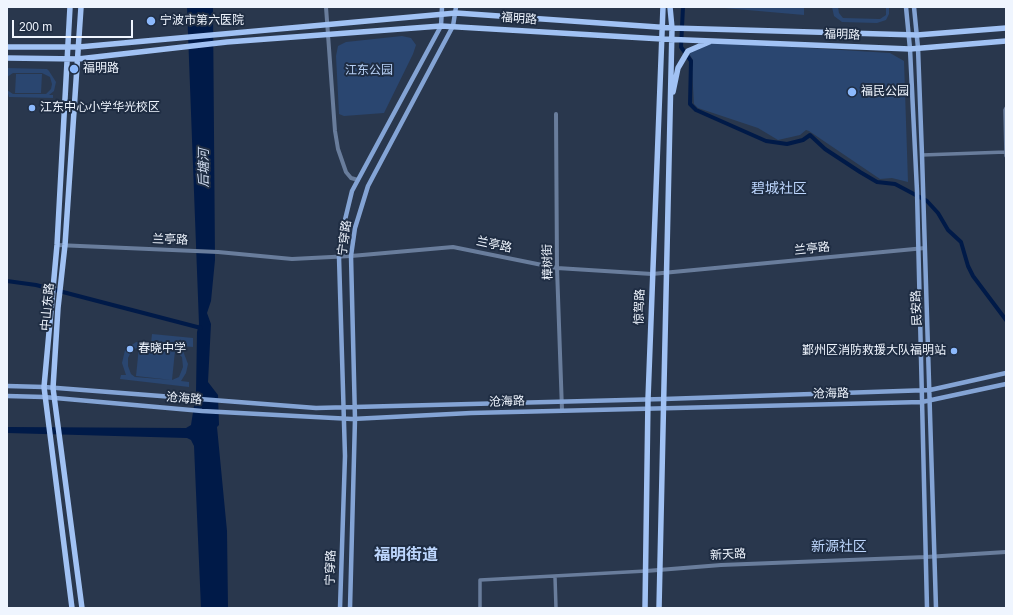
<!DOCTYPE html>
<meta charset="utf-8">
<style>
body{margin:0}
#map{position:relative;width:1013px;height:615px;overflow:hidden;background:#29374d;font-family:Arial,sans-serif}
canvas{display:block}
.frame{position:absolute;inset:0;border:8px solid #eff5fe;pointer-events:none}
.scale{position:absolute;left:12px;top:20px;width:121px;height:18px;box-sizing:border-box;border:2px solid #eff5fe;border-top:0;padding-left:5px;font-size:12px;line-height:14px;white-space:nowrap;color:#eff5fe;-webkit-text-stroke:3px #1f2d43;paint-order:stroke}
</style>
<div id="map">
<canvas width="1013" height="615"></canvas>
<div class="frame"></div>
<div class="scale">200 m</div>
</div>
<script>
const c = document.querySelector('canvas').getContext('2d');
c.lineJoin = 'round';
function paint(path, color) { c.fillStyle = color; c.fill(path, 'evenodd'); }
const shape = rows => new Path2D(rows.map(r => 'M' + r).join(''));
function trace(path, color, width, dash) { c.strokeStyle = color; c.lineWidth = width; c.lineCap = dash ? 'butt' : 'round'; c.setLineDash(dash || []); c.stroke(path); }
function label(font, color, halo, rows, align = 'center') {
  c.font = font + ' Arial,"Noto Sans SC",sans-serif'; c.lineWidth = 4; c.setLineDash([]); c.textBaseline = 'middle'; c.strokeStyle = halo; c.fillStyle = color; for (const [text, x, y, turn = 0] of rows) {
    c.save(); c.translate(x, y); c.rotate((+turn || 0) * Math.PI / 180); c.textAlign = isNaN(turn) ? turn : align; if (halo) c.strokeText(text, 0, 0); c.fillText(text, 0, 0); c.restore();
  }
}
paint(shape([
 [713,7,798,7,804,8,804,15],
 [832,7,838,7,839,13,843,18,880,19,886,15,886,7,889,7,889,14,886,20,877,23,842,22,834,16],
 [402,36,411,38,416,45,413,54,384,113,344,116,339,114,336,56,338,46,346,42],
 [711,42,890,53,904,61,908,182,892,178,880,179,809,131,806,130,800,135,778,140,758,128,698,108,694,104,692,69,693,60,688,52],
 [7,68,47,69,49,71,56,82,54,91,49,95,53,95,53,98,9,97,7,90,13,94,46,94,51,89,52,84,50,77,42,73,13,73,7,77],
 [16,74,42,74,41,93,15,93],
 [152,334,193,338,193,347,154,343,177,346,183,351,188,364,186,373,181,381,189,382,189,387,120,379,121,375,126,375,122,363,125,350,136,342,151,343],
 [139,347,136,376,172,380,135,377,131,374,128,366,128,358,132,350],
 [175,351,182,357,183,367,179,377,172,380]
]), '#2a4670');
paint(shape([
 [187,7,213,7,215,260,211,301,207,313,211,324,208,382,218,395,219,425,217,427,227,531,228,608,201,608,194,446,191,440,187,438,7,433,7,427,186,428,191,425,196,393,197,332,199,324]
]), '#001a48');
trace(shape([
 [683,7,681,47,691,61,690,104,696,110,766,141,787,144,803,140,810,135,825,149,860,172,877,182,895,184,927,201,938,213,948,230,961,242,968,266,973,276,1006,320],
 [7,281,36,285,201,328]
]), '#001a48', 4);
trace(shape([
 [1006,108,1005,110,1006,156],
 [922,155,1006,152],
 [555,577,556,608],
 [480,608,480,580,646,571]
]), '#697d9c', 3.5);
trace(shape([
 [326,7,335,131,338,149,346,172,351,178,358,180],
 [556,114,557,268,562,410],
 [57,245,218,252,292,259,351,256,453,247,557,268,652,274,925,248],
 [646,571,721,565,926,557,1006,552]
]), '#697d9c', 4);
trace(shape([
 [906,7,910,49,917,191,927,608],
 [914,7,918,48,922,155,936,608],
 [7,386,44,387,316,408,664,399,930,390,1006,373],
 [7,396,44,397,202,411,352,419,471,413,922,402,1006,384],
 [340,608,345,456,339,257,343,228,352,191,441,26,442,7],
 [350,608,355,419,351,256,355,228,368,186,453,26,456,7]
]), '#84a4d5', 4.5);
trace(shape([
 [70,7,57,245,44,387,72,608],
 [81,7,65,245,58,308,53,388,82,608],
 [7,47,79,47,456,13,672,28,917,35,1006,28],
 [7,58,78,59,227,42,441,26,662,39,910,49,1006,41],
 [673,92,678,68,688,51,709,42],
 [645,608,648,399,663,7],
 [659,608,672,28,670,7]
]), '#a1c2f4', 5.5);
for (const [x, y, r, color] of [
 [151,21,5,"#8cb9fc"],
 [74,69,5,"#8cb9fc"],
 [852,92,5,"#8cb9fc"],
 [32,108,4,"#8cb9fc"],
 [130,349,4,"#8cb9fc"],
 [954,351,4,"#8cb9fc"]
]) { const dot = new Path2D(); dot.arc(x, y, r, 0, 2 * Math.PI); c.fillStyle = color; c.fill(dot); trace(dot, '#1f2d43', 1.5); }
label('12px', '#eff5fe', '#1f2d43', [
 ["福明路",519,19,4],
 ["福明路",842,35,2],
 ["宁穿路",345,238,-82],
 ["兰亭路",170,240,2],
 ["兰亭路",494,245,12],
 ["兰亭路",812,249,-6],
 ["樟树街",548,262,-91],
 ["中山东路",48,307,-85],
 ["惊驾路",640,307,-88],
 ["民安路",917,308,-92],
 ["沧海路",831,394,-1],
 ["沧海路",184,399,5],
 ["沧海路",507,402,-2],
 ["新天路",728,555,-3],
 ["宁穿路",331,568,-88]
]);
label('12px', '#eff5fe', '#1f2d43', [
 ["宁波市第六医院",160,21],
 ["福明路",83,69],
 ["福民公园",861,92],
 ["江东中心小学华光校区",40,108],
 ["春晓中学",138,349],
 ["鄞州区消防救援大队福明站",946,351,"right"]
], 'left');
label('12px', '#b6cff4', '#1f2d43', [
 ["江东公园",369,71]
]);
label('italic 13px', '#d2def1', '#1f2d43', [
 ["后塘河",204,168,-90]
]);
label('14px', '#bdd6fd', '#1f2d43', [
 ["碧城社区",779,189],
 ["新源社区",839,547]
]);
label('bold 16px', '#bdd6fd', '#1f2d43', [
 ["福明街道",406,556]
]);
</script>
